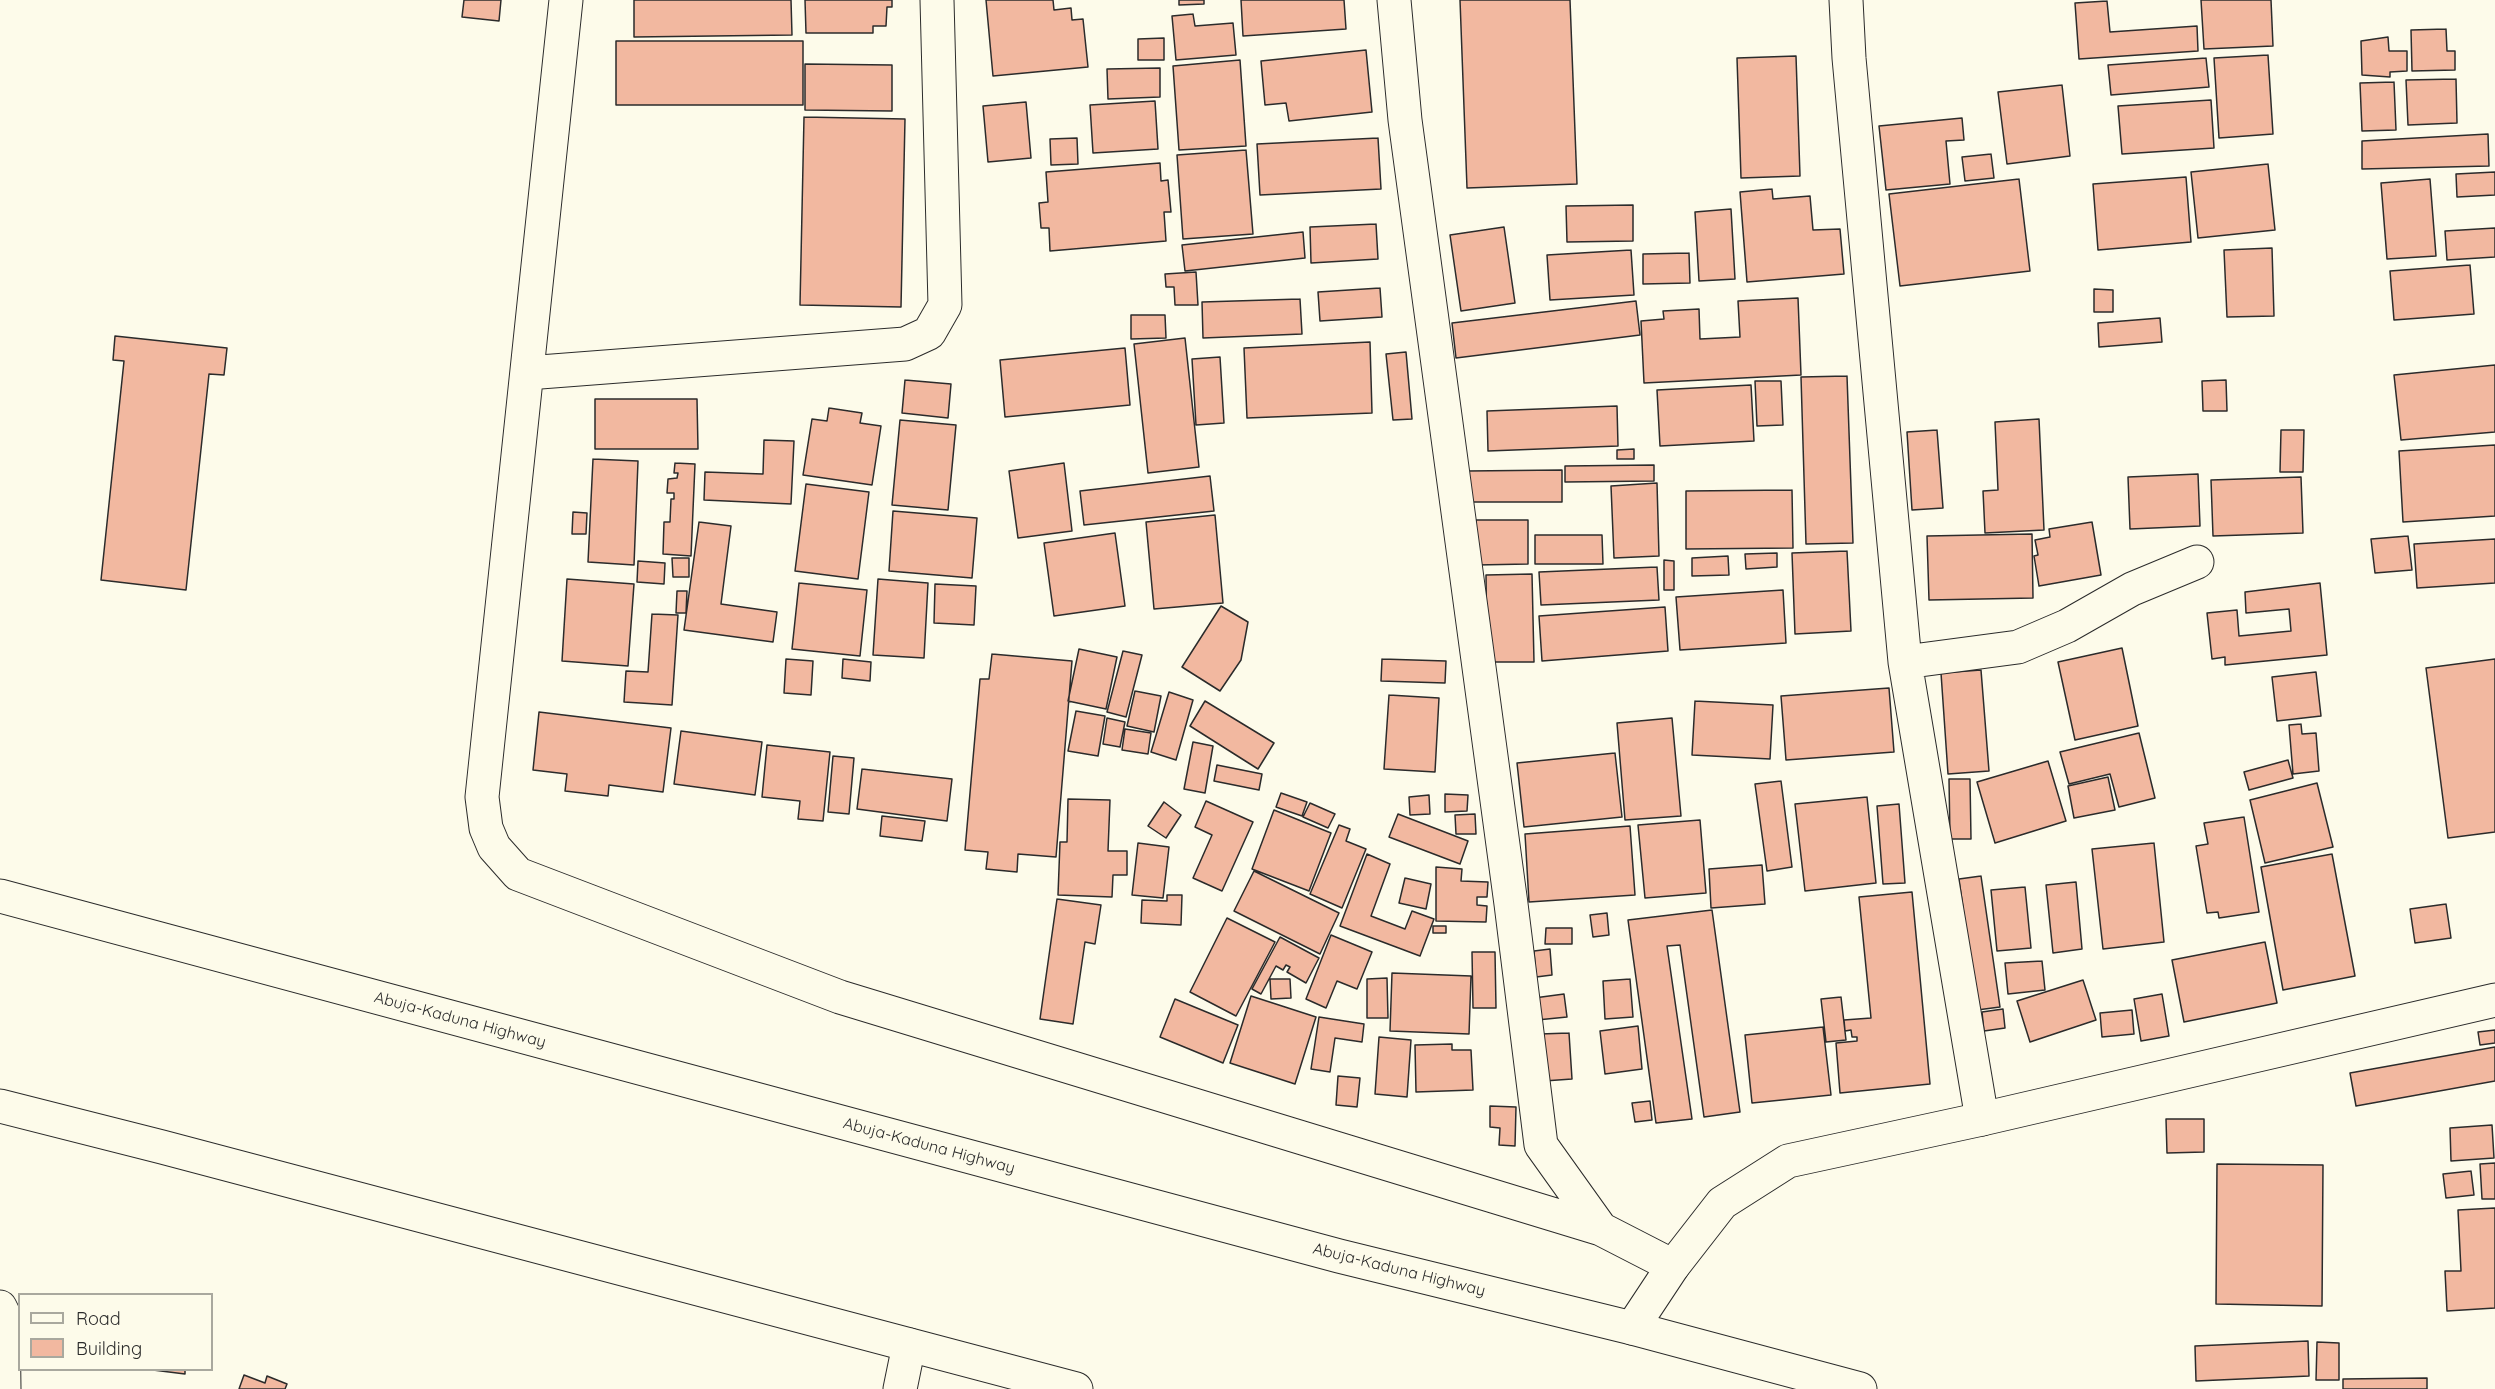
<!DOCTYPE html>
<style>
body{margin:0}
#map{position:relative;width:2495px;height:1389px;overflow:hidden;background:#fdfbea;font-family:Quicksand,sans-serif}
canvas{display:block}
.legend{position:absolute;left:18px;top:1293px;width:195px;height:78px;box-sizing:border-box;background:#fdfbea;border:2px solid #a9a89e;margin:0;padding:8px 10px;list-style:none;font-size:18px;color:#2b2b2b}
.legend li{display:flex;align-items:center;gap:12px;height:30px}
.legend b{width:30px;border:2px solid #a9a89e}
</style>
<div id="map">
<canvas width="2495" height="1389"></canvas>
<ul class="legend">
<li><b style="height:8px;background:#fdfbea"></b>Road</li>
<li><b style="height:16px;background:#f2b8a0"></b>Building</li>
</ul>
</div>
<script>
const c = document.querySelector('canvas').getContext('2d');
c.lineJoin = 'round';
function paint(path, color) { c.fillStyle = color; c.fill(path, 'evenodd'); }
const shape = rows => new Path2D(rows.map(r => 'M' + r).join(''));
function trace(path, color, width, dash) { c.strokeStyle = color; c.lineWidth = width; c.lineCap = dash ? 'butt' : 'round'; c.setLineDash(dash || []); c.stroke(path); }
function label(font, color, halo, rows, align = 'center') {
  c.font = font + ' Quicksand,sans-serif'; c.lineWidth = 4.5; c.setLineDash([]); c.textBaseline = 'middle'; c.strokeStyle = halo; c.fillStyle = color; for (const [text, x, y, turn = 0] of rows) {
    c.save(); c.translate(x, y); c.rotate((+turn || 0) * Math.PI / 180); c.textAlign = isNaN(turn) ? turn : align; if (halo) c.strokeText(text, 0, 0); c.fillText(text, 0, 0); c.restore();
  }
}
const building = shape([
 [464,0,501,0,499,21,462,17,464,0],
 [634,0,791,0,792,35,634,37,634,0],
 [805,0,892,0,892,7,887,7,886,26,873,26,873,33,806,33,805,0],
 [986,0,1053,0,1054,10,1071,8,1072,20,1083,19,1088,67,993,76,986,0],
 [1179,0,1204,0,1204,4,1179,5,1179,0],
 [1241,0,1344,0,1346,29,1243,36,1241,0],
 [1460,0,1570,0,1577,184,1467,188,1460,0],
 [2201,0,2271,0,2273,46,2204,49,2201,0],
 [2107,1,2110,32,2197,26,2198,51,2079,59,2075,3,2107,1],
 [1193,14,1195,26,1233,23,1236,55,1176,60,1172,16,1193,14],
 [2446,29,2447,51,2455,51,2455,70,2412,71,2411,30,2446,29],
 [2388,37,2389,51,2407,51,2407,71,2390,72,2390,77,2362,75,2361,41,2388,37],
 [1164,38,1164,60,1138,60,1138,39,1164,38],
 [616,41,803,41,803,105,616,105,616,41],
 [1366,50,1372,112,1289,121,1286,103,1265,105,1261,61,1366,50],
 [2268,55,2273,134,2219,138,2214,58,2268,55],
 [1796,56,1800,176,1741,178,1737,58,1796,56],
 [2206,58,2209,87,2111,95,2108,65,2206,58],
 [1240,60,1246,146,1179,150,1173,66,1240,60],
 [805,64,892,65,892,111,805,110,805,64],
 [1160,68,1160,97,1108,99,1107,69,1160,68],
 [2456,79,2457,123,2408,125,2406,80,2456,79],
 [2394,82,2396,130,2362,131,2360,83,2394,82],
 [2062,85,2070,156,2007,164,1998,92,2062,85],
 [2211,100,2214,148,2122,154,2118,106,2211,100],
 [1155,101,1158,149,1093,153,1090,105,1155,101],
 [1026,102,1031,158,988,162,983,106,1026,102],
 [804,117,905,119,901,307,800,305,804,117],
 [1962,118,1964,140,1946,141,1950,184,1886,190,1879,126,1962,118],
 [2488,134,2489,166,2362,169,2362,141,2488,134],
 [1077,138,1078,164,1051,165,1050,139,1077,138],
 [1378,138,1381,189,1260,195,1257,144,1378,138],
 [1246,150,1253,234,1183,239,1177,155,1246,150],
 [1991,154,1994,178,1965,181,1962,157,1991,154],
 [1160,163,1161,181,1168,180,1171,212,1164,212,1166,241,1050,251,1049,228,1041,228,1039,203,1048,202,1046,172,1160,163],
 [2268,164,2275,230,2198,238,2191,172,2268,164],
 [2495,172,2495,195,2457,197,2456,174,2495,172],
 [2186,177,2191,242,2098,250,2093,184,2186,177],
 [2019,179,2030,271,1900,286,1889,194,2019,179],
 [2430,179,2436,256,2387,259,2381,183,2430,179],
 [1772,189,1773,199,1810,196,1813,230,1840,229,1844,274,1747,282,1740,192,1772,189],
 [1633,205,1633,241,1567,242,1566,206,1633,205],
 [1731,209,1735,279,1699,281,1695,212,1731,209],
 [1376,224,1378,259,1311,263,1310,227,1376,224],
 [1504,227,1515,303,1461,311,1450,235,1504,227],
 [2495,228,2495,257,2447,260,2445,231,2495,228],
 [1303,232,1305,258,1185,271,1182,245,1303,232],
 [2272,248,2274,316,2227,317,2224,250,2272,248],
 [1631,250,1634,295,1550,300,1547,255,1631,250],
 [1689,253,1690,283,1643,284,1643,254,1689,253],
 [2470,265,2474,314,2394,320,2390,271,2470,265],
 [1196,272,1198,305,1175,305,1174,287,1166,287,1165,274,1196,272],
 [1380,288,1382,317,1320,321,1318,292,1380,288],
 [2094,289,2113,290,2113,312,2094,312,2094,289],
 [1798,298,1801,375,1644,383,1641,321,1664,319,1663,311,1699,309,1700,339,1740,337,1738,301,1798,298],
 [1300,299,1302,334,1203,338,1202,302,1300,299],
 [1636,301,1640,335,1456,358,1452,323,1636,301],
 [1131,315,1165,315,1166,338,1131,339,1131,315],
 [2160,318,2162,342,2099,347,2098,323,2160,318],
 [115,336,227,348,224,375,209,374,186,590,101,580,124,361,113,360,115,336],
 [1185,338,1199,467,1148,473,1134,344,1185,338],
 [1370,342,1372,413,1247,418,1244,348,1370,342],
 [1125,348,1130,405,1005,417,1000,360,1125,348],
 [1406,352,1412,419,1393,420,1386,354,1406,352],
 [1220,357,1224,423,1196,425,1192,359,1220,357],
 [2495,365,2495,432,2401,440,2394,375,2495,365],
 [1847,376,1853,543,1806,544,1801,377,1847,376],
 [905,380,951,384,948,418,902,413,905,380],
 [2226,380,2227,411,2203,411,2202,381,2226,380],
 [1755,381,1781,381,1783,425,1757,426,1755,381],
 [1751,385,1754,441,1660,446,1657,390,1751,385],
 [595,399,697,399,698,449,595,449,595,399],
 [1617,406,1618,446,1488,451,1487,411,1617,406],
 [829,408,862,413,860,423,881,426,872,485,803,475,812,419,827,421,829,408],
 [2039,419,2044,530,1985,533,1983,491,1998,490,1995,422,2039,419],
 [900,420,956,425,948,510,892,505,900,420],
 [1937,430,1943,508,1912,510,1907,432,1937,430],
 [2281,430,2304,430,2303,472,2280,472,2281,430],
 [764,440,794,441,791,504,704,500,705,472,763,474,764,440],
 [2495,445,2495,516,2403,522,2399,451,2495,445],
 [1634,449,1634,459,1617,459,1617,450,1634,449],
 [593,459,638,461,634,565,588,562,593,459],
 [675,463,695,464,691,556,663,554,664,522,670,522,671,499,674,499,674,493,667,493,668,479,677,478,678,473,674,473,675,463],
 [1064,463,1072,531,1018,538,1009,471,1064,463],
 [1654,465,1654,481,1565,482,1565,466,1654,465],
 [1562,470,1562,502,1467,502,1467,471,1562,470],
 [2198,474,2200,526,2130,529,2128,477,2198,474],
 [1210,476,1214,511,1084,525,1080,491,1210,476],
 [2301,477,2303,533,2213,536,2211,480,2301,477],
 [1657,483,1659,556,1614,558,1611,486,1657,483],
 [806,484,869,492,858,579,795,571,806,484],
 [1792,490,1793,548,1686,549,1686,491,1792,490],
 [893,511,977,518,972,578,889,571,893,511],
 [573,512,587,513,586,534,572,534,573,512],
 [1215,515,1223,603,1154,609,1146,522,1215,515],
 [1476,520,1528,520,1528,564,1476,565,1476,520],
 [699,522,731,526,721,604,777,612,773,642,684,630,699,522],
 [2092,522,2101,575,2039,586,2034,556,2038,555,2035,540,2050,537,2049,529,2092,522],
 [1115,533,1125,606,1054,616,1044,543,1115,533],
 [2032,534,2033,598,1929,600,1927,536,2032,534],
 [1535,535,1602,535,1603,564,1535,564,1535,535],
 [2408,536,2412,570,2375,573,2371,539,2408,536],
 [2495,539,2495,583,2417,588,2414,544,2495,539],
 [1847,551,1851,631,1795,634,1792,553,1847,551],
 [1777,553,1777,567,1746,569,1745,554,1777,553],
 [1728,556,1729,575,1692,576,1692,558,1728,556],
 [672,558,689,558,689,577,673,577,672,558],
 [1664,560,1674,561,1674,590,1664,590,1664,560],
 [638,561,665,563,664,584,637,582,638,561],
 [1657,567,1659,600,1541,605,1539,572,1657,567],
 [1532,574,1534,662,1487,662,1486,575,1532,574],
 [567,579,634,584,628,666,562,661,567,579],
 [878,579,928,583,924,658,873,655,878,579],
 [799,583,867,590,860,656,792,649,799,583],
 [2320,583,2327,655,2225,665,2225,657,2212,659,2207,613,2237,610,2239,636,2291,631,2289,609,2246,613,2245,592,2320,583],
 [935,584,976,586,974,625,934,623,935,584],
 [1783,590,1786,643,1680,650,1676,597,1783,590],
 [677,591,687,591,686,613,676,613,677,591],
 [1221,606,1248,622,1241,660,1220,691,1182,667,1221,606],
 [1665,607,1668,651,1542,661,1539,616,1665,607],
 [652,614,678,615,672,705,624,702,626,671,648,672,652,614],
 [2122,648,2138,726,2075,740,2058,662,2122,648],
 [1079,649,1117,657,1106,709,1068,701,1079,649],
 [1123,651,1142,655,1126,717,1107,712,1123,651],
 [992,654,1072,661,1056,857,1018,854,1017,872,986,869,988,852,965,850,980,679,989,679,992,654],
 [786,659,813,661,811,695,784,693,786,659],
 [843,659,871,662,870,681,842,678,843,659],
 [1382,659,1446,661,1445,683,1381,681,1382,659],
 [2495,659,2495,832,2448,838,2426,668,2495,659],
 [1981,670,1989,771,1948,774,1941,673,1981,670],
 [2316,672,2321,716,2277,721,2272,677,2316,672],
 [1889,688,1894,752,1786,760,1781,696,1889,688],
 [1135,691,1161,696,1154,732,1127,726,1135,691],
 [1169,692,1193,700,1176,760,1151,752,1169,692],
 [1389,695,1439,698,1435,772,1384,769,1389,695],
 [1205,701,1274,743,1258,769,1190,726,1205,701],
 [1695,701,1773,705,1770,759,1692,755,1695,701],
 [1076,711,1105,716,1098,756,1068,751,1076,711],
 [539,712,671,728,663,792,609,785,608,796,565,791,567,774,533,770,539,712],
 [1107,718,1125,722,1120,747,1103,744,1107,718],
 [1672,718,1681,816,1625,820,1617,723,1672,718],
 [2301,724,2302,734,2316,733,2319,771,2293,774,2289,725,2301,724],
 [1125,729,1151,733,1148,754,1122,750,1125,729],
 [681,731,762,742,755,795,674,784,681,731],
 [2139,733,2155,798,2119,807,2110,774,2069,784,2060,752,2139,733],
 [1193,742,1213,746,1205,793,1184,789,1193,742],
 [767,745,830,752,823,821,798,819,800,801,762,797,767,745],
 [1615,753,1622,817,1524,827,1517,763,1615,753],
 [833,756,854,758,849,814,828,812,833,756],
 [2288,760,2293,778,2249,790,2244,772,2288,760],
 [2048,761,2066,821,1995,843,1977,782,2048,761],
 [1217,765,1262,774,1259,790,1214,781,1217,765],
 [862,769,952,779,947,821,857,809,862,769],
 [2108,777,2115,810,2074,818,2068,786,2108,777],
 [1949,779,1970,779,1971,839,1950,839,1949,779],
 [1781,781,1792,867,1767,871,1755,784,1781,781],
 [2317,783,2333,847,2265,863,2250,800,2317,783],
 [1281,793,1307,802,1302,816,1276,807,1281,793],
 [1445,794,1468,795,1467,811,1445,812,1445,794],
 [1429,795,1430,814,1410,815,1409,797,1429,795],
 [1867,797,1876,883,1805,891,1795,804,1867,797],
 [1068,799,1110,800,1108,851,1127,851,1127,875,1113,875,1112,897,1058,895,1060,842,1067,842,1068,799],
 [1206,801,1253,822,1222,891,1193,878,1212,835,1195,827,1206,801],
 [1164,802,1181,815,1166,838,1148,826,1164,802],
 [1310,803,1335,814,1328,828,1303,817,1310,803],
 [1899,804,1905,883,1883,884,1877,806,1899,804],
 [1274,810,1331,833,1309,891,1252,869,1274,810],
 [1398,814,1468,841,1460,864,1389,837,1398,814],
 [1475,814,1476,834,1456,834,1455,815,1475,814],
 [882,816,925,821,922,841,880,836,882,816],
 [2244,817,2259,912,2219,918,2218,912,2207,913,2196,846,2208,844,2204,823,2244,817],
 [1700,820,1706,893,1645,898,1638,825,1700,820],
 [1339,825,1350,829,1346,841,1366,849,1342,908,1310,894,1339,825],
 [1630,826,1635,895,1529,902,1525,834,1630,826],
 [1138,843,1169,847,1163,898,1132,895,1138,843],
 [2154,843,2164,942,2103,949,2092,849,2154,843],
 [1367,854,1390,864,1371,916,1405,929,1412,911,1434,919,1420,956,1340,926,1367,854],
 [2332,854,2355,976,2283,990,2261,867,2332,854],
 [1762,865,1765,904,1711,908,1709,869,1762,865],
 [1436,867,1462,869,1461,881,1488,882,1487,897,1477,897,1477,905,1487,906,1486,922,1436,921,1436,867],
 [1254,871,1339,913,1320,954,1234,911,1254,871],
 [1981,876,2000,1007,1977,1010,1959,879,1981,876],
 [1405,878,1431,884,1426,909,1399,903,1405,878],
 [2076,882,2082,949,2053,953,2046,885,2076,882],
 [2025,887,2031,948,1997,951,1991,890,2025,887],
 [1912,892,1930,1084,1840,1093,1836,1043,1857,1041,1857,1037,1852,1037,1851,1030,1845,1031,1844,1020,1871,1018,1859,897,1912,892],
 [1167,895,1182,895,1181,925,1141,923,1142,900,1167,901,1167,895],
 [1057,899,1101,905,1095,944,1085,942,1073,1024,1040,1019,1057,899],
 [2446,904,2451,938,2415,943,2410,909,2446,904],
 [1712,910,1740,1112,1704,1117,1680,945,1667,946,1692,1119,1656,1123,1628,920,1712,910],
 [1607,913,1609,935,1593,937,1590,915,1607,913],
 [1227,918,1275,942,1236,1016,1190,992,1227,918],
 [1433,926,1446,926,1446,933,1433,933,1433,926],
 [1546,928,1572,928,1572,944,1545,944,1546,928],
 [1331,935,1372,952,1357,989,1337,981,1326,1008,1306,999,1331,935],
 [1280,937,1319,958,1306,983,1287,972,1290,967,1286,965,1283,970,1276,966,1261,994,1252,989,1280,937],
 [2265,942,2277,1003,2184,1022,2172,960,2265,942],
 [1550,949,1552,975,1536,977,1534,951,1550,949],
 [1472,952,1495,952,1496,1008,1473,1008,1472,952],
 [2042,961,2045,990,2008,994,2005,963,2042,961],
 [1392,973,1471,976,1469,1034,1390,1031,1392,973],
 [1387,978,1388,1018,1367,1018,1367,979,1387,978],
 [1270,979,1290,979,1291,998,1271,999,1270,979],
 [1630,979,1633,1017,1605,1019,1603,981,1630,979],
 [2083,980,2096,1020,2030,1042,2017,1001,2083,980],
 [1564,994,1567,1017,1537,1020,1534,998,1564,994],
 [2162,994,2169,1036,2141,1041,2134,999,2162,994],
 [1251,996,1316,1017,1295,1084,1230,1063,1251,996],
 [1841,997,1846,1040,1826,1042,1821,999,1841,997],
 [1175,999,1238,1025,1223,1063,1160,1037,1175,999],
 [2003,1009,2005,1028,1984,1031,1982,1012,2003,1009],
 [2132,1010,2134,1034,2102,1037,2100,1013,2132,1010],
 [1319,1017,1364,1024,1362,1042,1335,1038,1330,1072,1311,1069,1319,1017],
 [1638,1026,1642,1069,1605,1074,1600,1031,1638,1026],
 [1823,1027,1831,1095,1752,1103,1745,1035,1823,1027],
 [2495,1030,2495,1043,2480,1045,2478,1032,2495,1030],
 [1569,1033,1572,1079,1544,1081,1540,1034,1569,1033],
 [1379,1037,1411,1040,1407,1097,1375,1094,1379,1037],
 [1452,1044,1452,1050,1471,1050,1473,1090,1416,1092,1415,1045,1452,1044],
 [2495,1047,2495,1081,2356,1106,2350,1073,2495,1047],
 [1338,1076,1360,1078,1357,1107,1336,1105,1338,1076],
 [1650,1101,1652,1120,1635,1122,1632,1103,1650,1101],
 [1490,1106,1516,1107,1515,1146,1499,1145,1500,1128,1490,1127,1490,1106],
 [2166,1119,2204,1119,2204,1152,2167,1153,2166,1119],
 [2492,1125,2494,1158,2451,1161,2450,1128,2492,1125],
 [2495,1163,2495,1199,2482,1199,2480,1164,2495,1163],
 [2217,1164,2323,1165,2322,1306,2216,1304,2217,1164],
 [2471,1171,2474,1195,2446,1198,2443,1174,2471,1171],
 [2495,1208,2495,1308,2447,1311,2445,1271,2461,1271,2458,1210,2495,1208],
 [2308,1341,2309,1376,2196,1381,2195,1346,2308,1341],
 [2317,1342,2339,1343,2339,1380,2316,1380,2317,1342],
 [153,1370,185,1370,185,1374,153,1370],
 [244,1375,265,1383,267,1376,287,1384,285,1389,239,1389,244,1375],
 [2427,1378,2427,1389,2343,1389,2343,1379,2427,1378]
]);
paint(building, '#f2b8a0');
trace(building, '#2b2b2b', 1.5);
const minor = shape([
 [566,0,482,797,486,828,494,847,518,874,840,997,1601,1229,1673,1266],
 [1394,0,1405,120,1511,904,1541,1145,1601,1229],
 [1846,0,1849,58,1905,662,1982,1119],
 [527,373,905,344,929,333,945,305,937,0],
 [1905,662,2018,647,2067,626,2132,589,2197,562],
 [0,1307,3,1313,4,1389],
 [900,1389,909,1345]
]);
const tertiary = shape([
 [1632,1328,1673,1266,1722,1203,1788,1161,1982,1119,2495,1000]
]);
const trunk = shape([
 [0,896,1339,1256,1632,1328,1860,1389],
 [0,1106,162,1147,1076,1389]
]);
trace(minor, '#2b2b2b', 35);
trace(tertiary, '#2b2b2b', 35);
trace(trunk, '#2b2b2b', 35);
trace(minor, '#fdfbea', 33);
trace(tertiary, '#fdfbea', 33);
trace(trunk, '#fdfbea', 33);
label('16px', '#2b2b2b', '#fdfbea', [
 ["Abuja-Kaduna Highway",460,1020,15],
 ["Abuja-Kaduna Highway",929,1146,15],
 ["Abuja-Kaduna Highway",1399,1270,14]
]);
</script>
